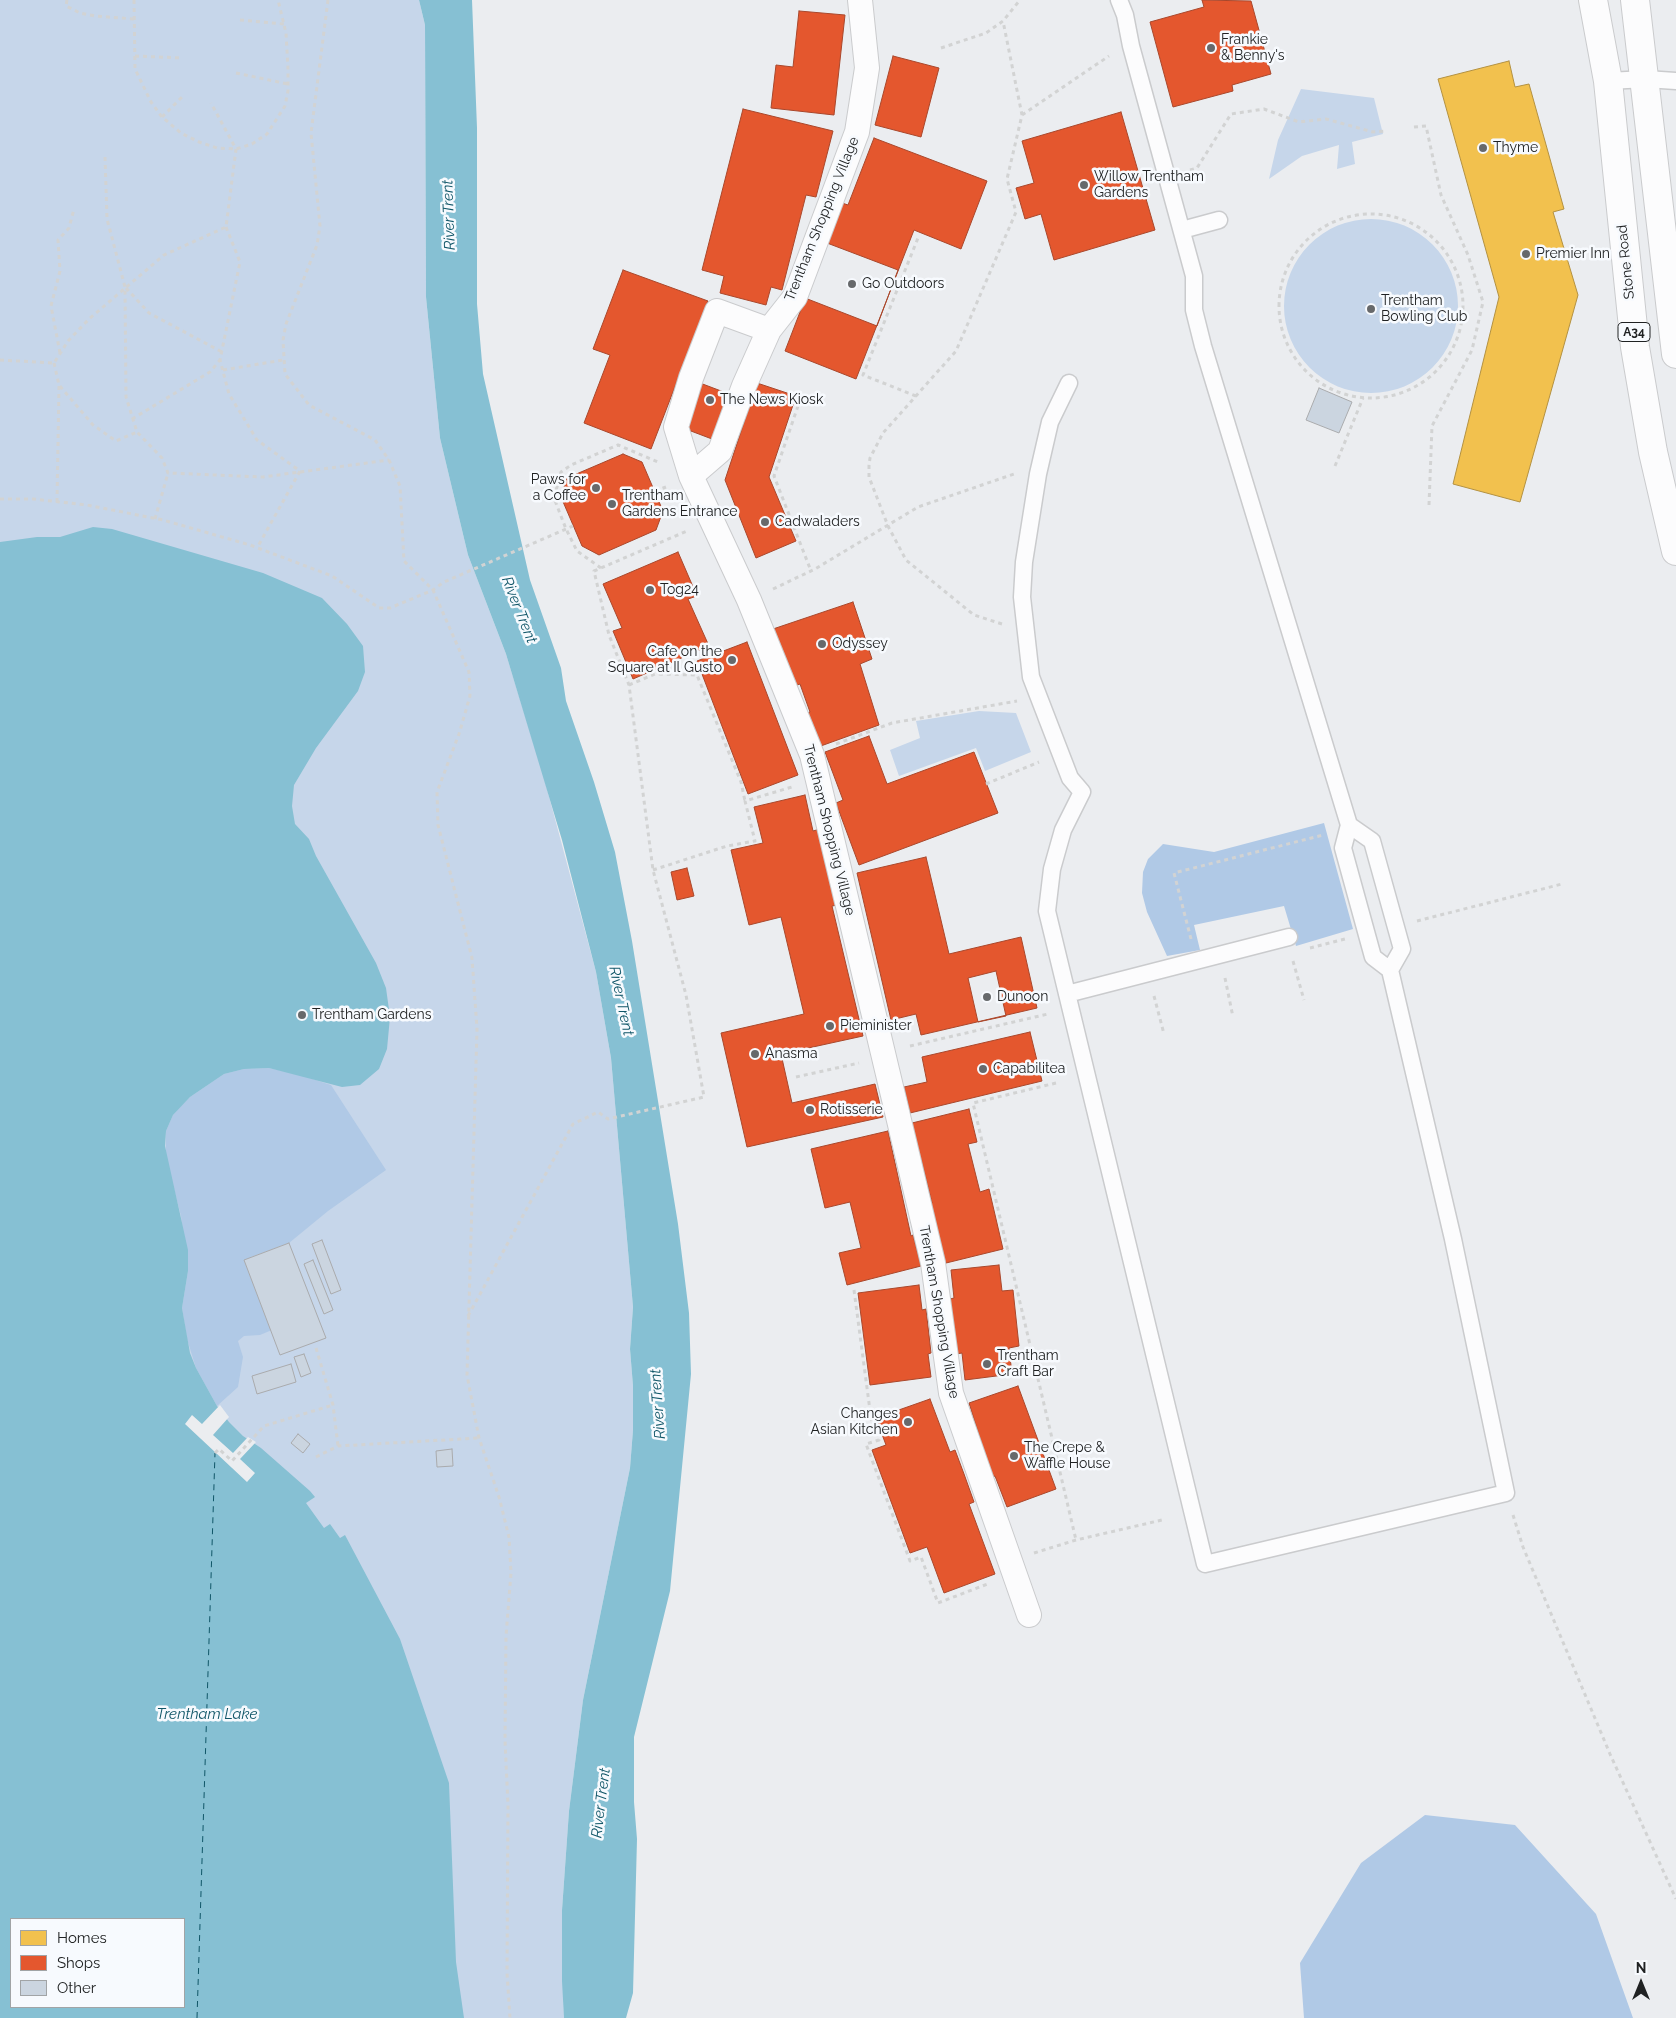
<!DOCTYPE html>
<style>
body{margin:0}
#map{position:relative;width:1676px;height:2018px;overflow:hidden;background:#ebedf0;font-family:Raleway,sans-serif}
canvas{display:block}
.legend{position:absolute;left:10px;top:1918px;width:175px;height:90px;box-sizing:border-box;background:#f7fafe;border:1px solid #a1a4a6;margin:0;padding:6px 9px;list-style:none;font-size:15px;color:#202223}
.legend li{display:flex;align-items:center;gap:10px;height:25px}
.legend b{width:25px;border:1px solid #a1a4a6}
.north{position:absolute;left:1616px;top:1958px;width:50px;height:50px;-webkit-text-stroke:4px #f7fafe;paint-order:stroke;rotate:0deg;font-size:14px;font-weight:700;line-height:20px;text-align:center;color:#202223}
.north::after{content:'';display:block;margin:auto;width:18px;height:22px;background:#202223;clip-path:polygon(50% 0,100% 100%,50% 72%,0 100%)}
</style>
<div id="map">
<canvas width="1676" height="2018"></canvas>
<ul class="legend">
<li><b style="height:14px;background:#f2c14e"></b>Homes</li>
<li><b style="height:14px;background:#e4572e"></b>Shops</li>
<li><b style="height:14px;background:#cbd5e0"></b>Other</li>
</ul>
<div class="north">N</div>
</div>
<script>
const c = document.querySelector('canvas').getContext('2d');
c.lineJoin = 'round';
function paint(path, color) { c.fillStyle = color; c.fill(path, 'evenodd'); }
const shape = rows => new Path2D(rows.map(r => 'M' + r).join(''));
function trace(path, color, width, dash) { c.strokeStyle = color; c.lineWidth = width; c.lineCap = dash ? 'butt' : 'round'; c.setLineDash(dash || []); c.stroke(path); }
function label(font, color, halo, rows, align = 'center') {
  c.font = font + ' Raleway,sans-serif'; c.lineWidth = 5; c.setLineDash([]); c.textBaseline = 'middle'; c.strokeStyle = halo; c.fillStyle = color; for (const [text, x, y, turn = 0] of rows) {
    c.save(); c.translate(x, y); c.rotate((+turn || 0) * Math.PI / 180); c.textAlign = isNaN(turn) ? turn : align; if (halo) c.strokeText(text, 0, 0); c.fillText(text, 0, 0); c.restore();
  }
}
paint(shape([
 [0,0,419,0,425,25,426,297,440,438,468,555,506,654,543,774,596,972,611,1058,633,1307,630,1349,633,1386,633,1430,630,1468,583,1700,569,1811,562,1910,564,2018,0,2018],
 [11,1919,184,1919,184,2007,11,2007],
 [1301,89,1374,98,1383,134,1352,142,1355,164,1337,169,1339,145,1302,156,1269,179,1278,140],
 '1284 306a87 87 0 1 1 174 0a87 87 0 1 1-174 0Z',
 [979,711,1016,713,1031,752,985,771,976,748,899,776,890,750,920,738,916,721]
]), '#c6d6ea');
paint(shape([
 [1324,823,1353,929,1296,946,1284,906,1194,925,1200,950,1167,956,1147,912,1142,893,1143,872,1148,859,1163,844,1214,852],
 [269,1068,297,1074,331,1085,386,1170,328,1211,289,1243,251,1257,279,1327,260,1335,244,1336,238,1341,243,1357,238,1387,217,1406,196,1368,187,1339,182,1308,188,1271,181,1216,166,1158,166,1131,173,1115,180,1107,190,1097,224,1074,244,1069],
 [1425,1815,1515,1825,1596,1914,1633,2018,1304,2018,1300,1963,1361,1863]
]), '#b0c9e6');
paint(shape([
 [419,0,472,0,477,128,477,304,483,374,530,580,561,668,566,701,594,782,615,852,632,941,678,1224,689,1313,691,1374,670,1591,634,1737,634,1802,637,1839,633,1993,626,2018,564,2018,562,1981,562,1910,569,1811,583,1700,630,1468,633,1430,633,1386,630,1349,633,1307,611,1058,596,972,562,840,506,654,468,555,440,438,426,297,425,25],
 [93,527,112,529,263,573,322,598,347,624,363,646,365,672,358,691,316,748,294,785,292,806,295,824,309,839,316,856,376,963,386,988,390,1017,387,1049,379,1069,360,1085,342,1087,269,1068,244,1069,224,1074,190,1097,173,1115,166,1131,165,1146,188,1250,188,1271,182,1308,190,1353,196,1368,217,1406,229,1422,243,1436,261,1448,310,1491,315,1497,306,1503,324,1528,330,1524,340,1538,345,1535,400,1639,449,1783,456,1962,464,2018,0,2018,0,542,37,537,60,537],
 [11,1919,184,1919,184,2007,11,2007]
]), '#86c0d3');
paint(shape([
 [220,1405,229,1417,213,1435,233,1453,248,1437,256,1442,240,1459,255,1473,247,1482,185,1424,192,1415,202,1424]
]), '#ebedf0');
const homes = shape([
 [1509,61,1515,87,1529,84,1564,209,1553,212,1578,295,1520,502,1453,484,1499,297,1438,79,1509,61]
]);
paint(homes, '#f2c14e');
trace(homes, '#b39141', 1);
const shops = shape([
 [1202,0,1251,1,1271,74,1232,85,1233,91,1173,107,1150,22,1204,7,1202,0],
 [799,11,845,15,834,115,771,108,776,65,793,67,799,11],
 [893,56,939,68,921,137,875,125,893,56],
 [743,109,833,131,816,197,806,195,782,290,771,287,766,305,720,293,724,276,702,270,743,109],
 [1121,112,1155,230,1054,260,1041,214,1025,219,1016,188,1034,183,1022,141,1121,112],
 [874,138,987,181,961,249,914,230,856,379,785,351,842,203,848,205,874,138],
 [827,243,898,270,877,326,805,298,827,243],
 [623,270,708,301,651,449,584,423,610,355,593,349,623,270],
 [700,383,729,394,712,439,683,428,700,383],
 [757,383,796,396,769,477,796,541,756,558,725,480,757,383],
 [623,454,642,462,663,511,656,530,599,555,582,546,561,497,567,478,623,454],
 [678,552,697,596,688,599,709,646,633,679,613,631,622,628,603,584,678,552],
 [853,602,872,659,860,664,879,725,818,747,805,714,810,712,800,684,792,687,773,629,853,602],
 [747,642,798,775,748,794,697,661,747,642],
 [869,736,887,784,974,752,998,813,859,865,836,803,843,800,825,752,869,736],
 [805,795,813,831,820,829,838,905,832,906,863,1036,781,1054,792,1103,875,1084,883,1117,747,1147,721,1033,804,1014,781,917,749,925,731,850,763,843,754,807,805,795],
 [926,857,949,954,1021,937,1037,1008,921,1035,916,1014,891,1020,857,873,926,857],
 [687,868,694,896,677,900,671,872,687,868],
 [996,971,1006,1016,978,1022,968,978,996,971],
 [1030,1032,1042,1081,910,1113,904,1087,927,1082,922,1057,1030,1032],
 [969,1109,977,1142,968,1144,980,1192,989,1189,1003,1249,942,1264,928,1204,932,1203,921,1159,917,1160,908,1124,969,1109],
 [888,1131,911,1236,913,1235,921,1266,847,1285,839,1253,861,1248,850,1202,825,1208,811,1149,888,1131],
 [999,1265,1002,1291,1013,1290,1019,1346,1009,1348,1012,1374,965,1380,962,1353,956,1354,950,1299,954,1298,951,1270,999,1265],
 [919,1285,922,1310,926,1309,931,1353,928,1354,931,1377,870,1385,858,1293,919,1285],
 [1018,1386,1056,1489,1007,1507,995,1476,992,1477,969,1403,1018,1386],
 [930,1399,950,1452,955,1450,964,1474,974,1502,969,1504,995,1574,944,1593,927,1547,910,1553,872,1450,886,1445,876,1418,930,1399]
]);
paint(shops, '#e4572e');
trace(shops, '#a9472b', 1);
trace(shape([
 [197,2018,215,1453]
]), '#105668', 1, [6, 5]);
const building = shape([
 [1319,388,1352,402,1339,433,1306,420,1319,388],
 [322,1240,341,1290,331,1294,312,1244,322,1240],
 [289,1243,326,1338,280,1355,244,1260,289,1243],
 [313,1260,333,1310,324,1314,304,1264,313,1260],
 [304,1354,311,1373,301,1377,294,1357,304,1354],
 [291,1364,296,1382,257,1394,252,1376,291,1364],
 [298,1434,310,1444,303,1453,291,1443,298,1434],
 [452,1449,453,1466,437,1467,436,1451,452,1449]
]);
paint(building, '#cbd5e0');
trace(building, '#aaabad', 1);
const service = shape([
 [1608,81,1646,79,1676,81],
 [1182,230,1219,220],
 [1069,383,1050,422,1038,474,1024,562,1022,597,1031,677,1070,778,1082,792,1063,830,1052,869,1047,911,1205,1564,1506,1493,1453,1239,1390,970,1373,957,1343,848,1349,825,1203,346,1194,310,1194,276,1131,46,1125,15,1119,0],
 [1349,825,1372,841,1402,949,1390,970],
 [1067,994,1289,937]
]);
const pedestrian = shape([
 [860,0,867,68,857,132,795,297,769,330,744,386,720,451,691,476,749,600,812,755,933,1263,951,1393,1029,1615],
 [691,476,676,427,691,378,717,311,769,330]
]);
const trunk = shape([
 [1593,0,1608,81,1635,347,1653,452,1676,551],
 [1635,0,1676,354]
]);
trace(service, '#cacbcd', 19);
trace(pedestrian, '#cacbcd', 26);
trace(trunk, '#cacbcd', 30);
trace(shape([
 [67,0,66,6,80,13,95,16,134,19],
 [134,0,135,69,151,102,162,117,181,133,199,142,217,148,236,149,252,144,267,134,285,106,288,91,288,69,286,33,278,0],
 [328,0,311,133,320,226,317,245,286,324,283,340,285,374,309,405,375,440,389,460,400,486,404,561,433,590,469,672,470,696,459,734,437,792,438,825,472,958,477,1029,467,1375,479,1438,499,1497,509,1537,511,1573,506,1636,505,1741,508,1805,507,1973,510,2018],
 [240,20,284,24],
 [941,48,986,33,1003,21,1020,0],
 [135,56,182,58],
 [236,73,288,84],
 [1022,115,1109,56],
 [162,117,182,97],
 [1414,127,1426,126,1441,195,1468,255,1483,302,1472,350,1432,426,1429,505],
 [105,157,107,219,125,287,126,397,137,432,162,458,168,473,263,477,389,460],
 [1190,170,1197,168,1231,114,1264,109,1299,122,1326,119,1373,132,1387,131],
 '1279 306a92 92 0 1 1 184 0a92 92 0 1 1-184 0Z',
 [226,227,240,262,220,360,229,394,257,440,300,471,257,548],
 [126,288,149,313,222,352],
 [60,353,51,306,60,271,58,240,69,228,74,209],
 [0,360,54,363,68,341,89,319,164,255,226,227,236,149,211,103],
 [54,363,59,385,93,425,116,441,137,432],
 [223,370,283,360],
 [916,396,863,375,918,238],
 [798,406,774,476,811,571],
 [132,419,210,372,220,360],
 [1335,466,1363,398],
 [655,491,666,487],
 [0,499,33,499,87,505,163,520,250,545,332,576,379,608,390,608,433,590,444,582,573,526],
 [57,502,59,385],
 [155,519,168,473],
 [601,568,577,551,566,529,554,498,561,472,571,465,618,445,658,462],
 [773,589,815,569,918,507,1014,474],
 [1002,624,974,615,906,560,888,526,869,477,869,465,870,458,883,433,956,351,1016,212,1007,179,1022,115,1003,21],
 [629,685,655,674,697,675,741,782,745,801],
 [836,744,892,723,1017,701],
 [986,784,1039,762],
 [653,870,727,846,755,841,745,801,792,787],
 [1417,921,1562,884],
 [1191,939,1174,873,1323,835],
 [1310,948,1345,939],
 [1293,961,1304,1000],
 [1225,978,1233,1017],
 [1154,996,1164,1034],
 [910,1046,1048,1014],
 [796,1077,859,1063],
 [1056,1083,973,1103,1076,1540],
 [854,1290,871,1418,879,1440,866,1444,910,1561,921,1557,938,1603,990,1583],
 [468,1316,573,1124,598,1112,608,1119,704,1097,686,995,653,870,629,685,609,635,594,571,687,531],
 [316,1348,333,1405,338,1446],
 [215,1453,219,1449,232,1461,264,1426,333,1405],
 [316,1457,338,1446,479,1438],
 [1513,1515,1523,1547,1610,1754,1676,1899],
 [1034,1553,1076,1540,1162,1520]
]), '#d2d3d3', 3, [4, 4]);
trace(service, '#fcfcfd', 16);
trace(pedestrian, '#fcfcfd', 24);
trace(trunk, '#fcfcfd', 28);
for (const [x, y, r, color] of [
 [1211,48,5,"#67696b"],
 [1483,148,5,"#67696b"],
 [1084,185,5,"#67696b"],
 [1526,254,5,"#67696b"],
 [852,284,5,"#67696b"],
 [1371,309,5,"#67696b"],
 [710,400,5,"#67696b"],
 [596,488,5,"#67696b"],
 [612,504,5,"#67696b"],
 [765,522,5,"#67696b"],
 [650,590,5,"#67696b"],
 [822,644,5,"#67696b"],
 [732,660,5,"#67696b"],
 [987,997,5,"#67696b"],
 [302,1015,5,"#67696b"],
 [830,1026,5,"#67696b"],
 [755,1054,5,"#67696b"],
 [983,1069,5,"#67696b"],
 [810,1110,5,"#67696b"],
 [987,1364,5,"#67696b"],
 [908,1422,5,"#67696b"],
 [1014,1456,5,"#67696b"]
]) { const dot = new Path2D(); dot.arc(x, y, r, 0, 2 * Math.PI); c.fillStyle = color; c.fill(dot); trace(dot, '#f7fafe', 2); }
for (const [x, y, w] of [
 [1634,332,32]
]) { const box = new Path2D(); box.roundRect(x - w / 2, y - 9.5, w, 19, 4); c.fillStyle = '#f7fafe'; c.fill(box); trace(box, '#202223', 1); }
label('bold 12px', '#202223', null, [
 ["A34",1634,332]
]);
label('14px', '#202223', '#f7fafe', [
 ["Frankie",1221,40],
 ["& Benny's",1221,56],
 ["Thyme",1493,148],
 ["Willow Trentham",1094,177],
 ["Gardens",1094,193],
 ["Premier Inn",1536,254],
 ["Go Outdoors",862,284],
 ["Trentham",1381,301],
 ["Bowling Club",1381,317],
 ["The News Kiosk",720,400],
 ["Paws for",586,480,"right"],
 ["a Coffee",586,496,"right"],
 ["Trentham",622,496],
 ["Gardens Entrance",622,512],
 ["Cadwaladers",775,522],
 ["Tog24",660,590],
 ["Odyssey",832,644],
 ["Cafe on the",722,652,"right"],
 ["Square at Il Gusto",722,668,"right"],
 ["Dunoon",997,997],
 ["Trentham Gardens",312,1015],
 ["Pieminister",840,1026],
 ["Anasma",765,1054],
 ["Capabilitea",993,1069],
 ["Rotisserie",820,1110],
 ["Trentham",997,1356],
 ["Craft Bar",997,1372],
 ["Changes",898,1414,"right"],
 ["Asian Kitchen",898,1430,"right"],
 ["The Crepe &",1024,1448],
 ["Waffle House",1024,1464]
], 'left');
label('14px', '#202223', '#f7fafe', [
 ["Trentham Shopping Village",822,219,-68],
 ["Stone Road",1626,262,-96],
 ["Trentham Shopping Village",829,830,76],
 ["Trentham Shopping Village",939,1312,80]
]);
label('italic 15px', '#105668', '#f7fafe', [
 ["River Trent",449,215,-92],
 ["River Trent",519,610,68],
 ["River Trent",621,1001,78],
 ["River Trent",658,1404,-94],
 ["Trentham Lake",207,1714],
 ["River Trent",601,1803,-83]
]);
</script>
